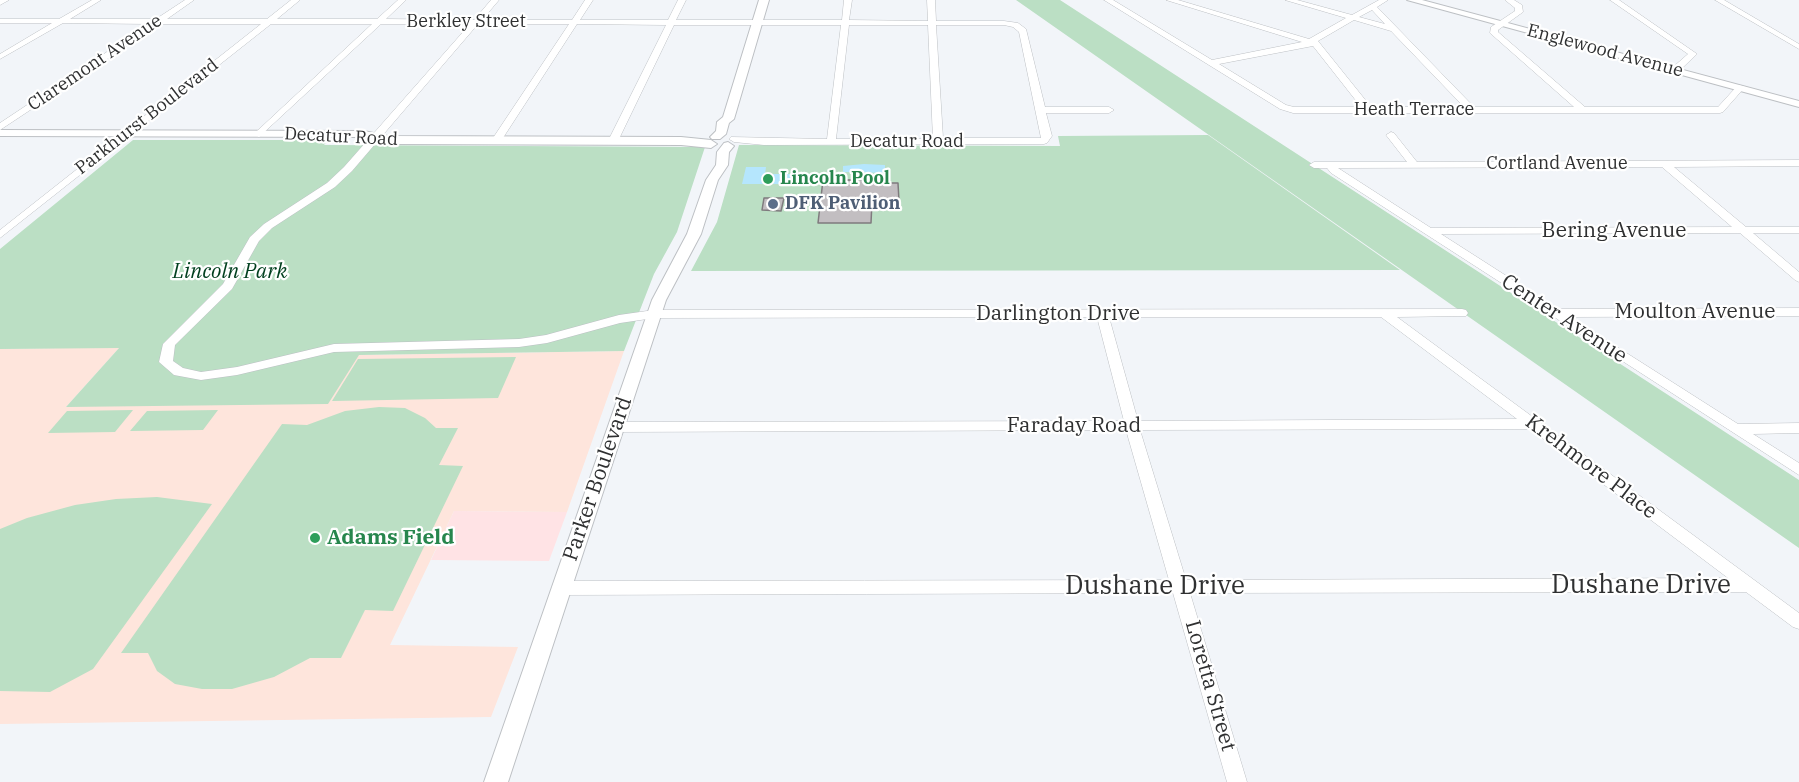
<!DOCTYPE html>
<style>
body{margin:0}
canvas{display:block;background:#f2f5f9}
</style>
<canvas width="1799" height="782"></canvas>
<script>
const c = document.querySelector('canvas').getContext('2d');
c.lineJoin = 'round';
function paint(path, color) { c.fillStyle = color; c.fill(path, 'evenodd'); }
const shape = rows => new Path2D(rows.map(r => 'M' + r).join(''));
function trace(path, color, width, dash) { c.strokeStyle = color; c.lineWidth = width; c.lineCap = dash ? 'butt' : 'round'; c.setLineDash(dash || []); c.stroke(path); }
function label(font, color, halo, rows, align = 'center') {
  c.font = font + ' "IBM Plex Serif",serif'; c.lineWidth = 4.5; c.setLineDash([]); c.textBaseline = 'middle'; c.strokeStyle = halo; c.fillStyle = color; for (const [text, x, y, turn = 0] of rows) {
    c.save(); c.translate(x, y); c.rotate((+turn || 0) * Math.PI / 180); c.textAlign = isNaN(turn) ? turn : align; if (halo) c.strokeText(text, 0, 0); c.fillText(text, 0, 0); c.restore();
  }
}
paint(shape([
 [454,511,567,512,549,561,431,560]
]), '#ffe3e5');
paint(shape([
 [120,347,66,407,358,355,624,351,567,512,454,511,390,645,518,647,491,717,0,724,0,349]
]), '#fee5dc');
paint(shape([
 [1016,0,1060,0,1799,480,1799,548],
 [1208,135,1400,270,691,271,717,222,739,145,1060,146,1058,136],
 [133,140,328,140,324,145,705,147,677,232,654,274,624,351,359,355,328,404,66,407,119,348,0,349,0,249],
 [516,357,498,398,332,401,358,359],
 [379,407,405,408,425,418,436,428,458,428,439,465,463,466,393,611,365,610,341,658,310,658,274,677,232,689,202,689,175,684,157,671,148,653,121,653,282,424,307,425,345,411],
 [133,410,115,432,48,433,67,411],
 [218,410,203,430,130,431,147,411],
 [157,497,212,504,93,669,50,692,0,691,0,529,27,518,75,505,116,499]
]), '#bbdfc4');
paint(shape([
 [864,164,885,165,885,173,843,172,843,166],
 [746,167,766,167,765,174,794,174,792,184,742,184]
]), '#b5e6fd');
const building = shape([
 [823,180,873,180,873,183,898,183,899,201,872,201,871,223,818,223,823,180],
 [764,198,784,198,781,211,762,210,764,198]
]);
paint(building, '#c2bec1');
trace(building, '#7f7b7e', 1.5);
const minor = shape([
 [0,0,9,0,0,5,0,0],
 [92,0,101,0,70,19,156,19,185,0,194,0,167,19,267,19,291,0,300,0,277,19,377,19,398,0,406,0,386,19,474,20,491,0,499,0,482,20,572,20,585,0,593,0,580,20,668,20,678,0,686,0,676,20,842,20,844,0,852,0,849,20,928,21,927,0,935,0,936,21,1004,21,1018,23,1026,29,1045,107,1109,107,1114,110,1109,113,1046,113,1052,136,1047,143,1044,144,764,145,734,142,729,139,731,137,827,139,841,25,674,25,618,141,613,144,608,141,666,25,577,24,501,141,496,144,491,141,569,24,478,24,352,171,335,187,272,228,259,241,232,289,175,345,173,361,183,368,201,372,237,367,334,344,519,339,546,335,619,315,654,310,1462,309,1466,310,1468,313,1466,316,1397,317,1799,613,1799,629,1793,627,1746,592,1190,593,1247,782,1227,782,1173,593,560,595,554,593,552,588,554,583,560,581,1169,580,1126,430,615,432,608,427,615,422,1124,421,1097,317,654,318,620,323,547,343,519,347,334,352,237,375,201,380,174,375,159,362,163,344,223,284,250,237,264,224,327,183,344,167,470,24,381,24,259,137,254,134,256,132,372,24,271,24,0,238,0,230,261,24,160,24,0,130,0,123,149,24,63,23,0,59,0,54,52,23,0,23,0,19,59,19,92,0],
 [849,25,928,25,933,139,836,139,849,25],
 [936,25,1004,25,1013,27,1019,32,1041,138,943,138,936,25],
 [1109,317,1381,317,1517,419,1138,421,1109,317],
 [1530,429,1728,578,1186,580,1140,430,1530,429],
 [1104,0,1113,0,1212,60,1302,42,1166,0,1178,0,1309,39,1346,18,1285,0,1297,0,1352,15,1379,0,1388,0,1377,7,1474,107,1574,107,1490,33,1491,27,1515,11,1515,8,1505,0,1514,0,1522,5,1523,12,1498,30,1498,32,1585,107,1718,107,1738,85,1745,87,1723,112,1720,113,1293,113,1280,109,1104,0],
 [1372,10,1385,24,1359,17,1372,10],
 [1354,20,1391,31,1464,107,1371,107,1318,41,1354,20],
 [1313,46,1361,107,1294,107,1286,105,1219,64,1313,46],
 [1610,0,1619,0,1697,54,1678,72,1672,72,1672,68,1688,54,1610,0],
 [1715,0,1724,0,1799,44,1799,49,1715,0],
 [1391,132,1394,133,1417,162,1799,160,1799,166,1674,167,1746,227,1799,227,1799,233,1753,233,1799,272,1799,282,1795,280,1740,233,1441,234,1558,309,1799,308,1799,316,1570,317,1738,424,1799,423,1799,433,1753,434,1799,463,1799,475,1331,173,1327,168,1314,168,1309,165,1314,162,1407,162,1386,135,1391,132],
 [1662,167,1732,227,1431,228,1338,168,1662,167]
]);
const tertiary = shape([
 [759,0,769,0,734,119,729,123,726,134,720,139,712,139,710,137,716,131,717,122,723,117,759,0],
 [1407,0,1422,0,1799,101,1799,107,1407,0],
 [0,130,364,131,388,136,681,137,711,140,717,144,711,148,681,145,388,144,364,137,0,136,0,130],
 [728,142,734,146,729,152,728,165,718,180,701,234,666,300,508,782,484,782,652,300,687,234,706,180,716,165,717,152,724,143,728,142]
]);
trace(minor, '#bdc0c4', 1);
trace(tertiary, '#bdc0c4', 2);
paint(minor, '#fff');
paint(tertiary, '#fff');
for (const [x, y, r, color] of [
 [768,179,6,"#2e9e5b"],
 [773,204,6,"#5c6f8a"],
 [315,538,6,"#2e9e5b"]
]) { const dot = new Path2D(); dot.arc(x, y, r, 0, 2 * Math.PI); c.fillStyle = color; c.fill(dot); trace(dot, '#fff', 2); }
label('18px', '#2f3031', '#fff', [
 ["Berkley Street",466,22],
 ["Englewood Avenue",1605,51,15],
 ["Claremont Avenue",95,63,-34],
 ["Heath Terrace",1414,110],
 ["Parkhurst Boulevard",147,117,-38],
 ["Decatur Road",341,137,3],
 ["Decatur Road",907,142],
 ["Cortland Avenue",1557,164]
]);
label('bold 18px', '#27864d', '#fff', [
 ["Lincoln Pool",780,179]
], 'left');
label('bold 18px', '#4e5e75', '#fff', [
 ["DFK Pavilion",785,204]
], 'left');
label('21px', '#2f3031', '#fff', [
 ["Bering Avenue",1614,231],
 ["Moulton Avenue",1695,312],
 ["Darlington Drive",1058,314],
 ["Center Avenue",1564,319,33],
 ["Faraday Road",1074,426],
 ["Krehmore Place",1591,467,37],
 ["Parker Boulevard",598,479,-71],
 ["Loretta Street",1210,686,74]
]);
label('italic 21px', '#003f1e', '#fff', [
 ["Lincoln Park",230,272]
]);
label('bold 21px', '#27864d', '#fff', [
 ["Adams Field",327,538]
], 'left');
label('26px', '#2f3031', '#fff', [
 ["Dushane Drive",1641,585],
 ["Dushane Drive",1155,586]
]);
</script>
